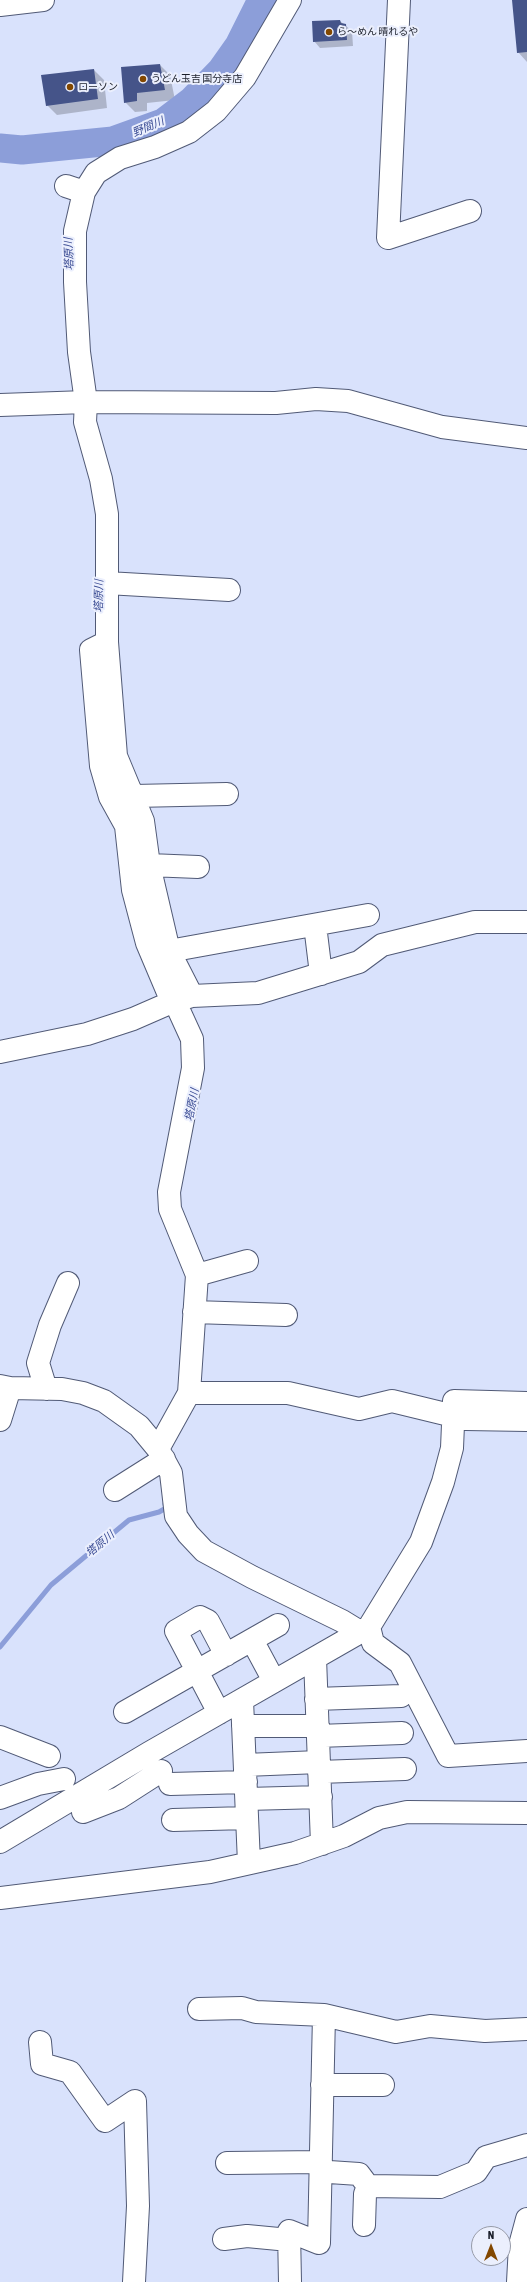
<!DOCTYPE html>
<meta charset="utf-8">
<style>
body{margin:0}
#map{position:relative;width:527px;height:2282px;overflow:hidden;background:#d9e2fc;font-family:"Asap Condensed",sans-serif}
canvas{display:block}
.north{position:absolute;left:471px;top:2226px;width:40px;height:40px;box-sizing:border-box;background:#ebeffd;border:1px solid #979ba8;border-radius:50%;rotate:0deg;font-size:11px;font-weight:700;line-height:16px;text-align:center;color:#1a1e29}
.north::after{content:'';display:block;margin:auto;width:14px;height:18px;background:#834800;clip-path:polygon(50% 0,100% 100%,50% 72%,0 100%)}
</style>
<div id="map">
<canvas width="527" height="2282"></canvas>
<div class="north">N</div>
</div>
<script>
const c = document.querySelector('canvas').getContext('2d');
c.lineJoin = 'round';
function paint(path, color) { c.fillStyle = color; c.fill(path, 'evenodd'); }
const shape = rows => new Path2D(rows.map(r => 'M' + r).join(''));
function trace(path, color, width, dash) { c.strokeStyle = color; c.lineWidth = width; c.lineCap = dash ? 'butt' : 'round'; c.setLineDash(dash || []); c.stroke(path); }
function label(font, color, halo, rows, align = 'center') {
  c.font = font + ' "Asap Condensed","Noto Sans JP",sans-serif'; c.lineWidth = 4; c.setLineDash([]); c.textBaseline = 'middle'; c.strokeStyle = halo; c.fillStyle = color; for (const [text, x, y, turn = 0] of rows) {
    c.save(); c.translate(x, y); c.rotate((+turn || 0) * Math.PI / 180); c.textAlign = isNaN(turn) ? turn : align; if (halo) c.strokeText(text, 0, 0); c.fillText(text, 0, 0); c.restore();
  }
}
paint(shape([
 [513,0,527,0,527,62,518,52],
 [340,21,352,31,353,46,320,48,314,41],
 [160,65,170,75,175,100,147,103,147,111,135,112,125,102],
 [94,70,104,80,107,108,57,115,47,105]
]), '#0003');
trace(shape([
 [0,1647,51,1585,129,1520,159,1512,166,1508,165,1504]
]), '#8c9ed9', 5);
trace(shape([
 [0,148,22,150,113,141,163,123,192,101,222,70,239,46,262,0]
]), '#8c9ed9', 29);
paint(shape([
 [512,0,527,0,527,52,517,53],
 [340,20,341,23,346,24,347,40,313,42,312,21],
 [160,64,165,90,137,93,137,101,124,103,121,67],
 [94,69,98,99,46,106,41,75]
]), '#455489');
const minor = shape([
 [399,0,388,238,470,211],
 [66,186,84,192],
 [0,405,86,402,276,403,316,399,348,401,442,427,527,438],
 [107,583,229,590],
 [107,642,116,756,143,821,149,865,169,951,192,996],
 [134,796,227,794],
 [149,865,198,867],
 [315,925,321,974],
 [169,951,368,915],
 [0,1052,87,1034,133,1019,172,1002,192,996,258,993,359,962,382,945,475,922,527,922],
 [197,1275,247,1261],
 [194,1312,286,1315],
 [0,1386,10,1388,62,1389,83,1393,104,1401,139,1426,158,1449,171,1473,176,1516,188,1534,204,1551,252,1577,342,1621,360,1632],
 [46,1389,38,1363,50,1325,68,1283],
 [189,1393,288,1393,359,1409,392,1401,466,1419,527,1420],
 [0,1420,10,1388],
 [158,1449,189,1393,197,1275,170,1209,169,1192,193,1068,192,1039,176,1004,172,1002,147,943,133,890,126,826,110,797,101,766,91,650,107,642,107,514,101,479,85,422,86,402,79,352,75,282,75,231,84,192,96,173,120,158,155,147,189,132,216,111,245,77,290,0],
 [115,1490,164,1459],
 [369,1627,373,1643,400,1663,448,1756,527,1751],
 [252,1640,274,1681],
 [315,1658,322,1844],
 [316,1699,401,1696],
 [242,1700,249,1863],
 [125,1712,278,1625],
 [219,1713,176,1631,200,1617,208,1621,226,1655],
 [243,1726,318,1726],
 [318,1736,402,1733],
 [0,1737,49,1756],
 [245,1765,319,1762],
 [319,1772,405,1769],
 [170,1784,246,1782],
 [0,1798,38,1784,64,1779],
 [247,1799,321,1797],
 [83,1812,119,1798,161,1771],
 [173,1820,247,1818],
 [0,1842,149,1753,369,1627,421,1542,443,1482,452,1448,454,1401,527,1403],
 [0,1898,210,1872,295,1853,344,1836,379,1818,407,1812,527,1813],
 [199,2009,242,2008,256,2012,324,2015,396,2032,430,2026,485,2031,527,2029],
 [40,2042,42,2064,70,2072,105,2121,135,2101,138,2206,134,2282],
 [322,2085,383,2085],
 [227,2163,321,2162],
 [329,2172,359,2174,368,2186,440,2187,476,2172,486,2157,527,2145],
 [364,2225,365,2194,368,2186],
 [224,2239,247,2236,289,2240],
 [290,2282,289,2231,319,2243,324,2015],
 [518,2282,520,2245,527,2219]
]);
const highway = shape([
 [0,5,43,0]
]);
trace(minor, '#515a76', 24);
trace(highway, '#515a76', 24);
trace(minor, '#fff', 22);
trace(highway, '#fff', 22);
for (const [x, y, r, color] of [
 [329,32,4,"#834800"],
 [143,79,4,"#834800"],
 [70,87,4,"#834800"]
]) { const dot = new Path2D(); dot.arc(x, y, r, 0, 2 * Math.PI); c.fillStyle = color; c.fill(dot); trace(dot, '#ebeffd', 1.5); }
label('10px', '#1a1e29', '#ebeffd', [
 ["ら～めん 晴れるや",337,32],
 ["うどん玉吉 国分寺店",151,79],
 ["ローソン",78,87]
], 'left');
label('italic 11px', '#3b4c94', '#ebeffd', [
 ["野間川",148,127,-23],
 ["塔原川",69,254,-92],
 ["塔原川",99,596,-89],
 ["塔原川",192,1105,-79],
 ["塔原川",100,1544,-40]
]);
</script>
